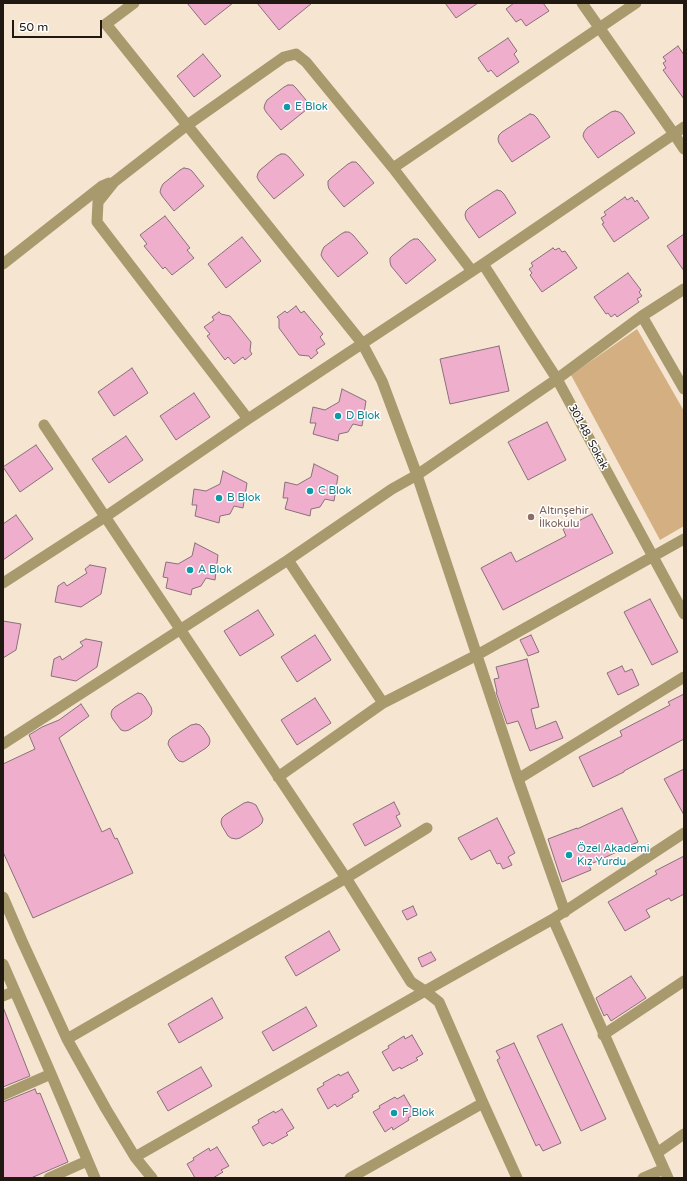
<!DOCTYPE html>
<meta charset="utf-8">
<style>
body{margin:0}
#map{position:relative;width:687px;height:1181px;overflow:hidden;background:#f6e5d0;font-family:"Varela Round",sans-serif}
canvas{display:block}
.frame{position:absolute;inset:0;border:4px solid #1f1912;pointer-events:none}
.scale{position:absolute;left:12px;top:20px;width:90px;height:18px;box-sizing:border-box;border:2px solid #1f1912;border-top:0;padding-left:5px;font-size:12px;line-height:14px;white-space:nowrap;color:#1f1912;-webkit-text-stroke:3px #fff;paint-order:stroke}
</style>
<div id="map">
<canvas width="687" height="1181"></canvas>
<div class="frame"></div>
<div class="scale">50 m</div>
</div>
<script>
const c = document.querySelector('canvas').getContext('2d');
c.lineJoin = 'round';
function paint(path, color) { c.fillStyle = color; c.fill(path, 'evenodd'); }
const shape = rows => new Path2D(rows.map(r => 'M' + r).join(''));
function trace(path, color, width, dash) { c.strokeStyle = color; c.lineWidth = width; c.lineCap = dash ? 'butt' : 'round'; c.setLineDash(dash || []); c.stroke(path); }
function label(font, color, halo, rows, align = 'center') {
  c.font = font + ' "Varela Round",sans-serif'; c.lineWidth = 3; c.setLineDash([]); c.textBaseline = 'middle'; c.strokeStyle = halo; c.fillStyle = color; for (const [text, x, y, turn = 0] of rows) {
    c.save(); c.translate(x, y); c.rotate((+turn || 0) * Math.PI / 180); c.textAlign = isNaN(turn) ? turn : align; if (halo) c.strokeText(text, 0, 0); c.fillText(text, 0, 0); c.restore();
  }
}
paint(shape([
 [637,329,684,411,684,526,660,540,571,375]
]), '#d3af81');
const building = shape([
 [187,3,233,3,205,25,187,3],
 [257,3,312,3,279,30,257,3],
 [445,3,478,3,456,18,445,3],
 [514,3,543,3,549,11,526,26,521,19,516,22,506,9,514,3],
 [508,38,517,51,514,54,519,62,497,77,491,70,488,72,478,58,508,38],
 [678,46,684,55,684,99,663,70,666,68,663,63,666,61,663,57,678,46],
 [203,54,221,76,194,97,177,76,203,54],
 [288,85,293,85,296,88,311,106,281,130,266,112,264,108,265,104,267,100,284,87,288,85],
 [615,111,619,112,622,114,635,133,598,158,585,140,583,136,584,132,587,128,611,112,615,111],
 [530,114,534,115,537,118,550,137,512,162,499,143,498,139,499,135,502,132,530,114],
 [281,154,285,154,289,157,304,175,274,199,259,181,257,177,258,173,260,170,277,156,281,154],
 [352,162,356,162,359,165,374,183,344,207,329,189,328,185,328,181,331,178,348,164,352,162],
 [184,168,189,169,192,171,204,186,174,211,162,196,160,192,161,188,163,184,180,170,184,168],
 [497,190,501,191,504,194,516,213,479,238,466,219,465,215,466,211,469,208,493,192,497,190],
 [625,197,627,200,632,197,635,202,637,200,649,218,614,242,602,224,604,223,601,218,606,215,604,212,625,197],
 [165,216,190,248,187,250,194,258,172,275,165,267,163,269,144,246,147,244,140,235,165,216],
 [345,232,349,232,353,235,368,253,338,277,323,259,321,255,322,251,324,247,341,234,345,232],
 [684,234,684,271,667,246,684,234],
 [242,237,261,261,226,288,208,264,242,237],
 [414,239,418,239,421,242,436,260,406,284,391,266,390,262,390,258,393,255,410,241,414,239],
 [553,248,555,250,559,248,562,252,565,251,577,268,542,292,530,275,532,273,529,269,533,266,531,263,553,248],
 [628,273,641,290,639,292,642,296,637,299,639,302,617,317,615,314,611,317,608,313,606,314,594,297,628,273],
 [296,306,301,313,304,311,323,334,320,337,325,344,316,350,318,353,311,359,309,356,299,355,279,328,279,319,277,317,285,311,287,313,296,306],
 [219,312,221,314,230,316,251,342,250,351,252,354,245,360,243,357,234,364,228,357,225,360,207,336,210,334,204,327,214,320,212,317,219,312],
 [499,346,509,391,450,404,440,359,499,346],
 [132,368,148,393,114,416,98,392,132,368],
 [342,389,366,401,362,426,353,424,348,432,339,434,338,441,313,434,316,423,310,423,313,407,325,410,339,402,342,389],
 [194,393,210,417,176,440,160,416,194,393],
 [547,422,566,460,528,480,508,442,547,422],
 [126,436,143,460,109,483,92,459,126,436],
 [36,445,53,469,20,492,3,467,36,445],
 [314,464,338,476,334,501,325,499,320,507,311,509,310,516,285,509,288,498,283,498,285,482,297,485,311,477,314,464],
 [223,471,247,483,243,508,234,506,230,514,220,516,219,523,195,516,197,505,192,505,194,489,206,491,220,484,223,471],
 [592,514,613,553,503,610,481,568,511,552,516,562,566,536,563,529,592,514],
 [16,515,33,539,3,560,3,524,16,515],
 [195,543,218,555,215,580,206,578,201,586,192,589,191,595,166,588,168,578,163,577,166,562,178,564,192,556,195,543],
 [90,565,106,568,101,594,81,607,55,602,58,586,64,582,67,586,87,573,85,569,90,565],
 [650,599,678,652,652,665,624,612,650,599],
 [258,610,274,635,240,656,224,631,258,610],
 [3,621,21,624,16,650,3,658,3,621],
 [315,635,331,660,297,682,281,657,315,635],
 [531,635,539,652,528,656,520,640,531,635],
 [86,639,102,642,97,667,76,681,51,676,54,659,60,656,62,660,83,646,80,642,86,639],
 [527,659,539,707,531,709,536,729,556,721,563,738,530,751,518,721,507,724,496,692,497,692,494,679,499,678,496,667,527,659],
 [622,666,625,672,632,669,639,685,618,695,607,673,622,666],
 [138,693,142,694,145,697,151,707,152,711,151,715,148,718,129,730,125,731,121,730,112,718,111,714,112,710,115,707,134,695,138,693],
 [684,694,684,739,624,771,624,772,593,787,579,757,622,736,620,731,670,705,668,702,684,694],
 [315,698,331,723,297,745,281,720,315,698],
 [81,704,89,716,59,738,102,832,110,828,115,839,117,838,133,873,33,918,3,852,3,764,35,749,29,735,42,727,59,720,81,704],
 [196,724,200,725,203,728,209,737,210,741,209,745,206,748,187,760,183,762,179,761,176,758,170,748,168,744,169,740,172,737,191,725,196,724],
 [684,769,684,815,664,779,684,769],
 [248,802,252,803,256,805,263,819,262,823,259,826,240,838,236,839,231,838,228,836,222,826,221,822,222,818,225,815,244,803,248,802],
 [394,802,400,814,396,816,401,826,365,846,353,824,394,802],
 [622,808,638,842,589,865,591,870,562,882,548,839,577,828,577,829,622,808],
 [497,818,515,853,508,857,512,865,503,869,500,863,497,864,490,850,471,860,458,838,497,818],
 [684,856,684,894,671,901,669,898,646,910,650,917,625,931,608,902,657,874,655,871,684,856],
 [413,906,417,915,407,920,402,911,413,906],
 [329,931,340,950,296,976,285,957,329,931],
 [431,952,436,960,422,967,418,958,431,952],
 [631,976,646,998,611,1021,607,1014,604,1016,596,998,631,976],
 [212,998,223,1018,179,1043,168,1024,212,998],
 [3,1007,30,1076,3,1087,3,1007],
 [306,1007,317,1026,273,1051,262,1032,306,1007],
 [562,1024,606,1119,581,1131,537,1036,562,1024],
 [412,1035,423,1054,416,1058,418,1060,401,1069,400,1067,393,1071,382,1052,389,1048,388,1046,404,1036,405,1039,412,1035],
 [514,1043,561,1143,543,1151,539,1144,536,1146,497,1060,500,1058,496,1051,514,1043],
 [201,1067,212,1086,168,1111,157,1092,201,1067],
 [348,1072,359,1091,352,1095,353,1097,337,1107,335,1104,328,1109,317,1089,324,1085,323,1083,339,1074,340,1076,348,1072],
 [35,1089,37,1094,40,1093,68,1162,31,1178,3,1178,3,1102,35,1089],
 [404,1095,415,1114,408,1118,409,1120,393,1130,392,1127,385,1132,373,1112,380,1108,379,1106,395,1097,397,1099,404,1095],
 [282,1109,294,1128,286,1133,288,1135,272,1144,270,1142,263,1146,252,1127,259,1123,258,1120,274,1111,275,1113,282,1109],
 [217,1147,229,1166,221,1170,223,1172,213,1178,195,1178,187,1164,194,1160,193,1158,209,1148,210,1151,217,1147]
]);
paint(building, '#efafcc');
trace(building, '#88707b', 1);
trace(shape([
 [134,3,106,24,362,343,382,381,417,475,518,779,565,912],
 [684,127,674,134,684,149],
 [393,168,636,3],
 [3,264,102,186,109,183],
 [483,264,557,379,684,614],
 [642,316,684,389],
 [248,419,97,222,98,202,114,182,186,126,284,57,296,54,306,62,393,168,472,271],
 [44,425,346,878,411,982,425,991,439,1002,483,1103,517,1178],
 [288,560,383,703],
 [3,583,105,517,248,419,483,264,674,134,582,3],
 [3,744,288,560,392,489,417,475,557,379,642,316,684,289],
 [278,777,383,703,477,655,684,539],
 [518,779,684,677],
 [3,897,22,941,67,1039,106,1109,135,1157,152,1178],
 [553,919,668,1178],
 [3,964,51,1074,95,1178],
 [3,996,15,991],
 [603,1035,684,981],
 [67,1039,346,878,427,828],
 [3,1095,51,1074],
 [657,1153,684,1134],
 [135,1157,425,991,553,919,684,833],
 [49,1178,87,1161],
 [350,1178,483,1103],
 [643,1178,664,1169]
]), '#a99a6d', 11);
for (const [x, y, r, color] of [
 [287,107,4,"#0f9aa8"],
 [338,416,4,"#0f9aa8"],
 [310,491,4,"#0f9aa8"],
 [219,498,4,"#0f9aa8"],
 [531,517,4,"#8d6e63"],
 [190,570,4,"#0f9aa8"],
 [569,855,4,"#0f9aa8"],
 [394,1113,4,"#0f9aa8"]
]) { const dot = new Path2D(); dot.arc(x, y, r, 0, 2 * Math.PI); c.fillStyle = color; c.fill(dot); trace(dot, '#fff', 1.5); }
label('11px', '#0d838f', '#fff', [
 ["E Blok",295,107],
 ["D Blok",346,416],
 ["C Blok",318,491],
 ["B Blok",227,498],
 ["A Blok",198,570],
 ["Özel Akademi",577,849],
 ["Kız Yurdu",577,862],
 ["F Blok",402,1113]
], 'left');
label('11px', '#1f1912', '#fff', [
 ["30148. Sokak",588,437,62]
]);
label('11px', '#785e54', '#fff', [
 ["Altınşehir",539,511],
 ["İlkokulu",539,524]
], 'left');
</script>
